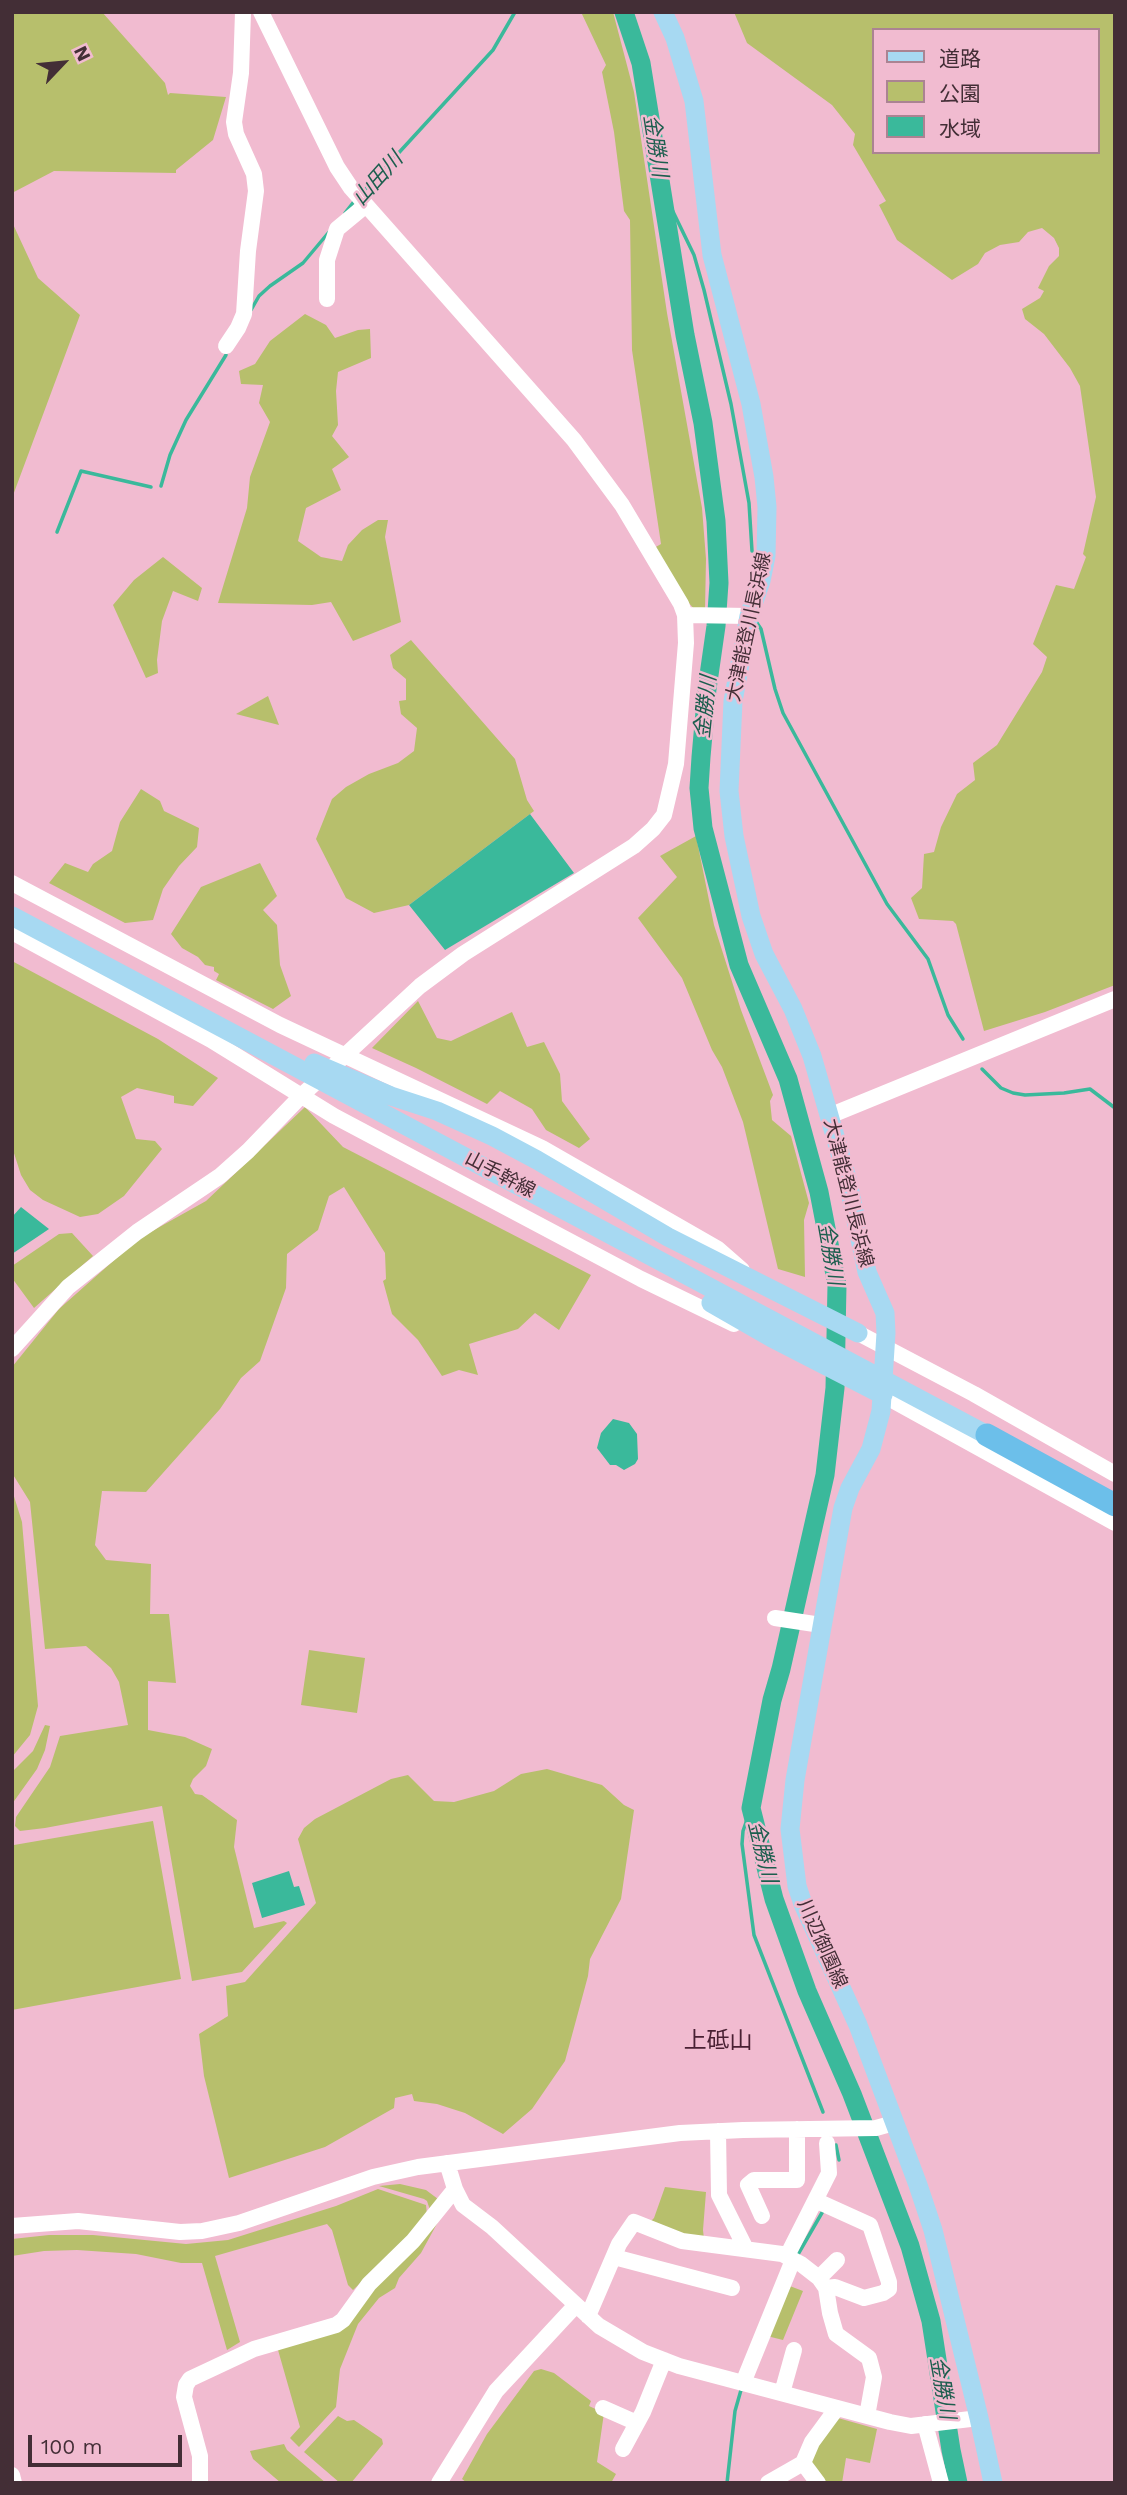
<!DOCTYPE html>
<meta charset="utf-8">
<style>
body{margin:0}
#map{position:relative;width:1127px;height:2495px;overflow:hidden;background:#f1bbd0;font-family:"Work Sans","Noto Sans JP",sans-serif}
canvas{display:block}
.frame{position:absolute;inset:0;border:14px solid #432e36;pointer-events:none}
.legend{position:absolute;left:872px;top:28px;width:228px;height:126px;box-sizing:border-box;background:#f1bbd0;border:2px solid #ab8392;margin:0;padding:9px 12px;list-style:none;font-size:21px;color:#432e36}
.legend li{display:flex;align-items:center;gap:14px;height:35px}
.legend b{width:35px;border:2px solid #ab8392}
.north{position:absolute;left:28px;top:28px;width:70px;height:70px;-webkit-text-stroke:5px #f1bbd0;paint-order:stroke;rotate:64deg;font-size:19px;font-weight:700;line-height:28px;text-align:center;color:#432e36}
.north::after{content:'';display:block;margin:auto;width:24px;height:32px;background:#432e36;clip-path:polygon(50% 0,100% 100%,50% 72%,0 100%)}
.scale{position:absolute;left:28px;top:2435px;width:154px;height:32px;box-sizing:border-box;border:4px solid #432e36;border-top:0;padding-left:9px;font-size:21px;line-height:24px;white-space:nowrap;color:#432e36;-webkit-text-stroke:5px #f1bbd0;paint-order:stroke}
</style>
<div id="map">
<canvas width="1127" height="2495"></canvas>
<div class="frame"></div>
<ul class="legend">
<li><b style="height:9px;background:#a7d9f2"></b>道路</li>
<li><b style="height:19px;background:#b7bf6c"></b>公園</li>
<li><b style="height:19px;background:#3ab99b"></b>水域</li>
</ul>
<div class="north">N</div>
<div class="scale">100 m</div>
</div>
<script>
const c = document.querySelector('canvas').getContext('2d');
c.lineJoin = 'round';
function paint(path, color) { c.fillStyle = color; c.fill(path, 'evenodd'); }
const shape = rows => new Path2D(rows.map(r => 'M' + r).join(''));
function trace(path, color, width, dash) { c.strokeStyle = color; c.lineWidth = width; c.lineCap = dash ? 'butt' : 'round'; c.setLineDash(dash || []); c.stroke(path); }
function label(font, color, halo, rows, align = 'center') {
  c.font = font + ' "Work Sans","Noto Sans JP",sans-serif'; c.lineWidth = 5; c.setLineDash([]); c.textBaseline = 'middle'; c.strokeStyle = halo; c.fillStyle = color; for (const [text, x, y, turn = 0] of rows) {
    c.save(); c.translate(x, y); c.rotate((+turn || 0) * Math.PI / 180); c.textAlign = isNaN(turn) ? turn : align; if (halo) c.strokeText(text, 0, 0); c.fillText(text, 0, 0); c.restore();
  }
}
paint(shape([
 [12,12,102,12,165,83,168,95,170,93,226,97,213,140,176,170,176,173,54,171,12,193],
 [581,12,613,12,634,92,667,313,702,508,706,559,705,610,695,610,673,585,654,548,661,544,632,350,630,220,624,211,614,132,602,72,606,65],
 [734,12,1115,12,1115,985,1045,1012,984,1031,956,924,953,921,919,919,911,898,922,888,924,854,934,852,941,827,957,794,975,780,973,763,997,745,1042,672,1047,657,1033,644,1056,585,1074,589,1086,557,1083,554,1096,497,1080,386,1070,368,1044,334,1025,319,1022,309,1040,298,1044,291,1038,288,1049,266,1059,256,1059,248,1054,238,1042,228,1028,232,1019,242,1000,245,985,253,978,264,952,280,897,240,879,205,886,201,853,145,855,134,832,105,747,43],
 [873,30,1097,30,1097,152,873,152],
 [12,222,38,278,80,315,12,498],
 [305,314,326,325,335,338,358,330,370,329,371,358,338,372,336,391,338,425,332,436,349,457,332,469,341,490,306,508,298,541,321,557,342,561,348,545,362,530,378,520,388,520,385,537,401,622,353,641,331,602,312,605,218,603,247,508,250,477,270,422,259,403,263,385,241,384,239,371,255,364,270,341],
 [163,557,202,588,198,601,173,591,162,621,157,660,158,673,146,678,113,605,134,580],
 [411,640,515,759,527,800,534,811,409,905,374,913,346,898,316,839,332,799,346,787,369,774,398,763,414,751,417,728,401,714,399,701,406,700,406,679,393,668,390,655],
 [268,696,279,725,236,714],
 [141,789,160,801,164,811,199,828,197,847,179,866,163,889,153,920,125,923,49,883,65,863,88,872,93,864,112,851,120,822],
 [696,836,714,925,741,1010,773,1095,770,1101,772,1120,791,1136,809,1203,804,1220,805,1277,778,1269,743,1122,722,1067,712,1050,682,978,638,918,677,877,660,856],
 [260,863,277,896,263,910,277,925,280,965,291,996,273,1009,216,980,219,974,214,971,214,967,205,965,198,957,182,948,171,934,201,887],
 [12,961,158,1039,218,1078,193,1106,174,1103,174,1096,137,1088,121,1097,136,1139,155,1141,162,1149,124,1196,98,1214,80,1217,43,1200,30,1190,21,1175,12,1147],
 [418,1001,437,1038,451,1041,512,1012,527,1047,544,1042,560,1074,562,1101,590,1139,579,1148,546,1130,532,1109,500,1091,487,1104,416,1068,372,1048],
 [305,1107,343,1147,591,1275,559,1330,535,1313,518,1329,469,1344,478,1375,459,1370,442,1376,418,1340,392,1314,383,1281,386,1279,385,1253,344,1187,329,1196,318,1230,287,1254,286,1288,260,1361,241,1378,220,1409,146,1492,102,1491,95,1545,106,1560,151,1564,150,1614,169,1614,176,1683,148,1681,148,1730,185,1737,212,1749,206,1766,193,1779,190,1786,195,1794,202,1795,237,1820,234,1847,254,1928,284,1921,287,1923,242,1972,192,1981,162,1806,45,1828,20,1831,15,1826,16,1817,50,1767,60,1736,128,1725,119,1682,111,1668,86,1646,45,1649,30,1502,12,1473,12,1367,59,1309,138,1239,206,1201],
 [72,1233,93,1256,34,1308,12,1278,12,1266,59,1234],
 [12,1490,22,1522,38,1706,30,1735,12,1757],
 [309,1650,365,1658,357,1713,301,1705],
 [45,1725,50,1726,45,1750,37,1769,12,1804,12,1772,33,1751],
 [547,1769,602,1785,624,1805,634,1810,621,1899,590,1959,588,1976,565,2061,532,2109,503,2134,465,2113,437,2104,414,2101,412,2094,395,2098,394,2108,325,2147,229,2178,204,2076,199,2034,228,2016,226,1986,245,1982,316,1903,298,1839,304,1828,315,1819,391,1779,408,1775,434,1801,454,1802,494,1791,521,1774],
 [153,1821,181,1979,12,2010,12,1842,14,1845],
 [400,2184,426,2190,438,2199,430,2210,427,2201,424,2199,379,2186],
 [665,2187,706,2192,703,2230,704,2239,648,2224,654,2218],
 [378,2189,426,2205,427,2215,410,2236,353,2290,348,2285,332,2230,327,2224,215,2256,240,2342,227,2350,202,2263,181,2263,136,2254,77,2250,44,2251,12,2256,12,2239,49,2235,93,2235,186,2244,228,2240,336,2206],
 [445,2209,421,2253,399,2278,395,2288,379,2298,358,2324,340,2369,336,2407,299,2447,290,2438,300,2427,278,2350,355,2311],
 [787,2285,803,2291,783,2340,767,2336],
 [541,2369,554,2373,591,2401,589,2406,604,2413,597,2462,616,2474,611,2483,467,2483,462,2479,487,2434,534,2371],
 [338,2416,347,2421,354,2420,382,2439,383,2444,351,2483,340,2483,304,2452],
 [838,2418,877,2429,870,2463,846,2458,842,2483,824,2483,811,2466,811,2456],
 [284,2444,287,2450,326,2483,281,2483,253,2459,250,2451]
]), '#b7bf6c');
paint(shape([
 [530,814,574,873,445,950,409,905],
 [21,1207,49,1229,12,1254,12,1217],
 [613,1419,629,1423,637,1434,638,1459,635,1464,624,1470,616,1465,610,1465,597,1448,601,1433],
 [289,1871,294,1887,299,1886,305,1905,262,1918,252,1883]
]), '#3ab99b');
trace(shape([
 [663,191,694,255,704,290,731,404,749,503,752,551],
 [361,194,493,50,515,12],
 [345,213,356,199],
 [251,310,259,296,270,286,303,263,329,232],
 [161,486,170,455,186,420,226,355],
 [57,532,81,471,151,487],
 [757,623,761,629,775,689,783,713,887,904,928,959,948,1015,963,1039],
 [982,1069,1001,1088,1013,1093,1025,1095,1064,1093,1090,1089,1115,1108],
 [751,1808,743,1831,742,1844,754,1935,823,2112],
 [836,2145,839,2160],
 [797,2256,823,2211],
 [727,2483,735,2411,741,2390]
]), '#3ab99b', 3.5);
trace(shape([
 [624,12,641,63,685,335,703,423,716,521,719,583,716,626,707,689,701,757,699,788,703,828,739,965,788,1079,819,1192,837,1285,835,1388,825,1475,781,1669,772,1700,751,1808,774,1899,807,1991,852,2094,910,2246,931,2321,951,2450,958,2483]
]), '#3ab99b', 19);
trace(shape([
 [261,12,337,167,351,188,574,440,622,505,681,604,685,615,749,616],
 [327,299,327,260,337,229,366,205],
 [226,346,238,328,244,314,248,251,256,191,254,174,236,134,234,122,241,73,243,12],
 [12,883,280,1025,542,1148,718,1249,742,1270],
 [12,932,211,1040,334,1116,641,1279,734,1324],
 [829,1116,1115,999],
 [858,1333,974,1394,1115,1474],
 [12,1349,68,1287,137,1232,220,1176,248,1151,301,1096,420,986,463,954,634,846,653,829,664,815,676,764,686,643,685,615],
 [883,1395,1115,1523],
 [775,1618,821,1625],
 [718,2131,719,2195,746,2249],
 [447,2163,455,2189,463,2205,492,2227,599,2326,643,2352,679,2366,890,2422,911,2426,979,2418],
 [817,2201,870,2225,889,2282,889,2289,883,2293,864,2298,835,2287,826,2288],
 [762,2216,748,2185,754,2180,797,2180,797,2129],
 [12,2226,78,2221,180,2232,202,2231,239,2223,373,2177,418,2167,680,2133,743,2130,876,2128,894,2123],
 [787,2256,829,2173,827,2143],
 [614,2257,732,2288],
 [819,2278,837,2260],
 [588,2316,619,2244,634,2222,682,2241,782,2254,801,2264,819,2278,826,2288,830,2313,836,2334,869,2358,874,2377,867,2416],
 [743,2383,793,2260],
 [782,2393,794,2350],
 [603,2408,637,2423],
 [925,2424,941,2483],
 [623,2449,643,2412,664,2360],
 [803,2463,818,2483],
 [12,2475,14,2483],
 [200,2483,200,2456,184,2397,186,2385,190,2379,254,2349,336,2325,343,2320,369,2284,413,2241,455,2189],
 [439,2483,496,2391,575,2306],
 [768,2483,803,2463,812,2442,837,2408]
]), '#fff', 16);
trace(shape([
 [663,12,675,38,694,101,712,255,751,404,764,477,767,507,766,556,761,581,749,616,733,701,729,791,734,836,751,916,764,954,793,1009,812,1056,847,1178,867,1272,885,1313,886,1333,881,1411,871,1449,850,1488,843,1508,795,1780,790,1829,797,1886,803,1904,858,2025,918,2185,933,2230,979,2418,993,2483],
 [12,916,987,1435],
 [314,1063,391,1096,437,1111,492,1136,537,1160,668,1237,858,1333],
 [711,1303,772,1338,883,1395]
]), '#a7d9f2', 19);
trace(shape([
 [987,1435,1115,1505]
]), '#6cbfea', 23);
label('19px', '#432e36', '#f1bbd0', [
 ["大津能登川長浜線",749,627,-78],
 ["山手幹線",500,1175,28],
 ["大津能登川長浜線",848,1193,76],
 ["川辺御園線",822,1944,66]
]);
label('italic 21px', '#1c5e4e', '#f1bbd0', [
 ["金勝川",655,146,81],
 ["山田川",378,179,-48],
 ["金勝川",706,707,-84],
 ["金勝川",830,1254,80],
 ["金勝川",762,1852,76],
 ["金勝川",942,2388,80]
]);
label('23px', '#492033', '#f1bbd0', [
 ["上砥山",718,2041]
]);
</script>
